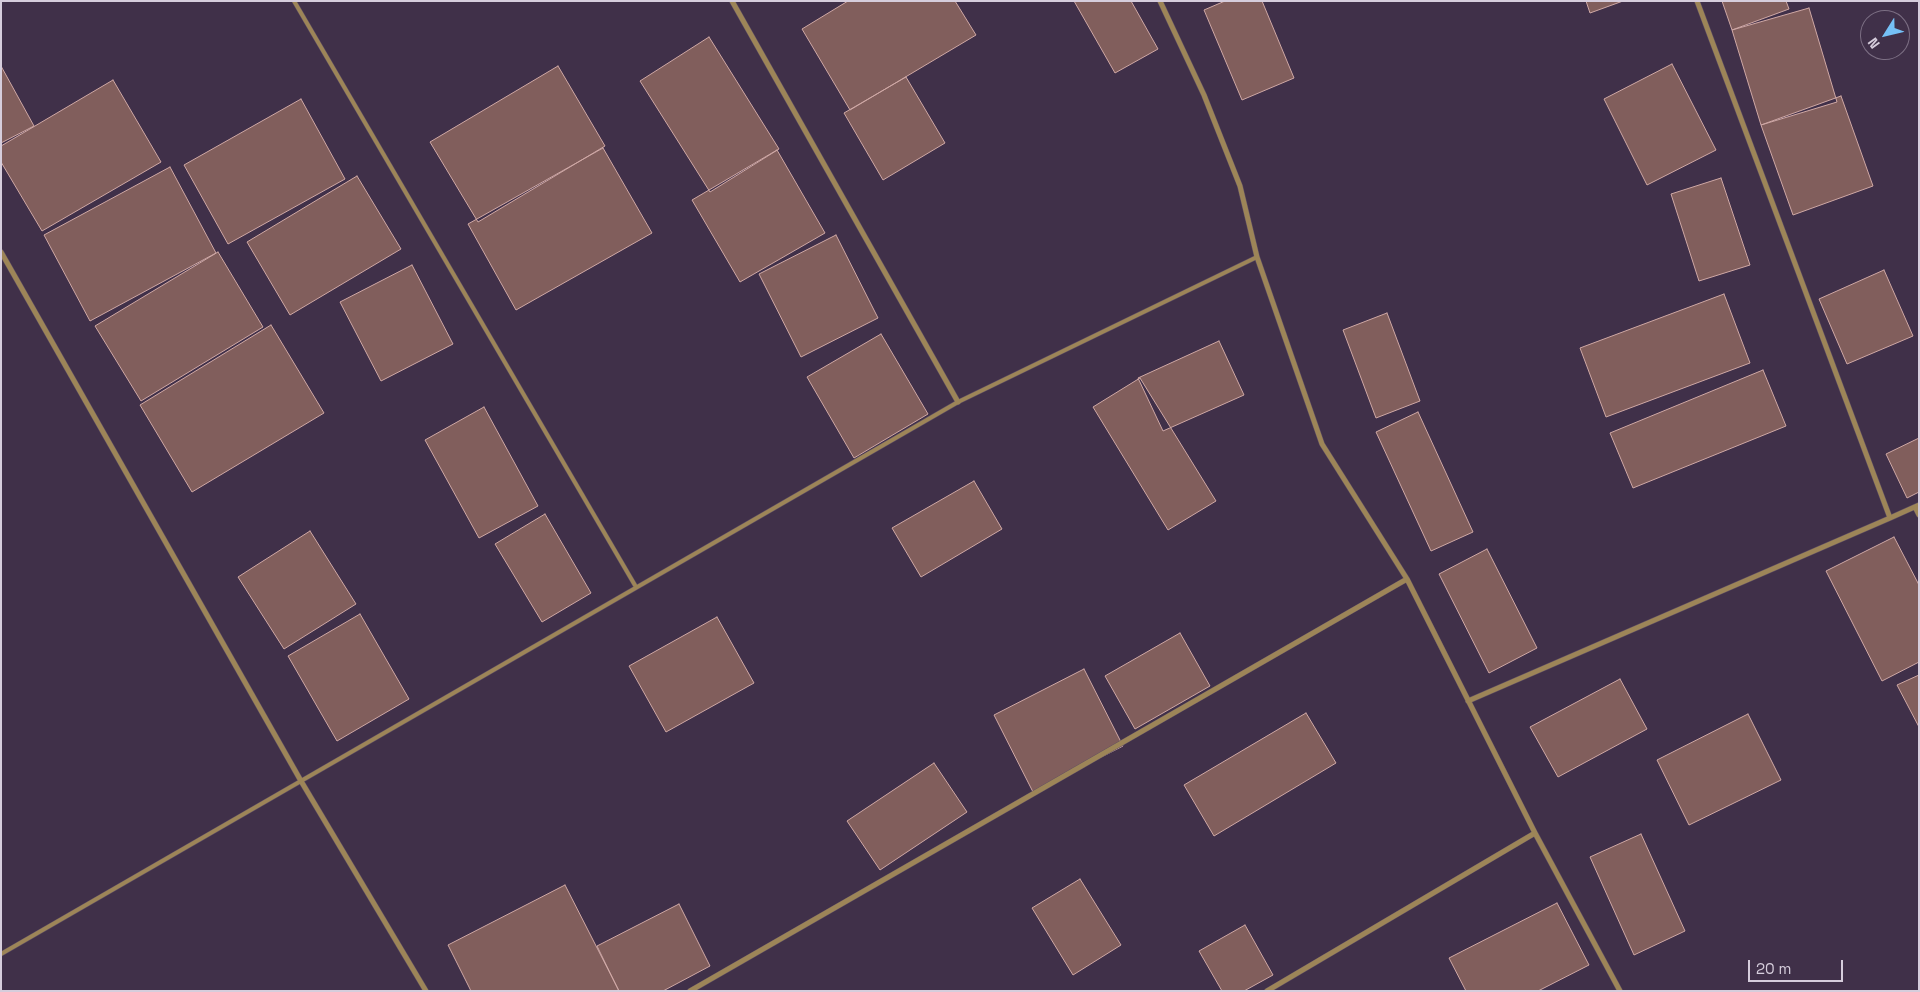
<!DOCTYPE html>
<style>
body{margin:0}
#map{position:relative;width:1920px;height:992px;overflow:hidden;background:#403049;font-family:"Space Grotesk",sans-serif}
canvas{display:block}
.frame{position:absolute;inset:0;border:2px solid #d6cddc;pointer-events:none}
.north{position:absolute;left:1860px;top:10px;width:50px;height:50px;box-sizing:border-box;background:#403049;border:1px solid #7c6f84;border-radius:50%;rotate:234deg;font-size:14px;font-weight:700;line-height:20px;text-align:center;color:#d6cddc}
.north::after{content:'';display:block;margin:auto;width:18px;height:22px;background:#75c0f6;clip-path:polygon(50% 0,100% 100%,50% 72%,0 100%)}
.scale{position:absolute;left:1748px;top:960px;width:95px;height:22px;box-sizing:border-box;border:2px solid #d6cddc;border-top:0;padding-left:6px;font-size:15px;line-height:18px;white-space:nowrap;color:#d6cddc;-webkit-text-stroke:4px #403049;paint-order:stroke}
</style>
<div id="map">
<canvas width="1920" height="992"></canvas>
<div class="frame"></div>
<div class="north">N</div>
<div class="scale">20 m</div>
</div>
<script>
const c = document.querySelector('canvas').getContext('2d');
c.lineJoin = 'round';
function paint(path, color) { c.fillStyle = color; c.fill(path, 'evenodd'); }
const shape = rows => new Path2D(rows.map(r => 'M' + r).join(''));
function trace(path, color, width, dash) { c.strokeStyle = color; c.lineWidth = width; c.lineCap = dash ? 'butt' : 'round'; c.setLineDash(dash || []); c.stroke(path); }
const building = shape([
 [848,1,955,1,976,35,850,110,802,29,848,1],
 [1074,1,1131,1,1158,49,1115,73,1074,1],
 [1225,1,1262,1,1294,78,1242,100,1204,10,1225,1],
 [1586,1,1623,1,1590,13,1586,1],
 [1722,1,1786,1,1789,9,1732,30,1722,1],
 [1809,8,1837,102,1761,125,1732,30,1809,8],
 [709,37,779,149,710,192,640,81,709,37],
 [1672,64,1716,150,1647,185,1604,99,1672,64],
 [1,66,34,126,1,143,1,66],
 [558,66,605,146,478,222,430,142,558,66],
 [906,77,945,143,883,180,844,113,906,77],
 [113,80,161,162,42,231,1,162,1,146,113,80],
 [1841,96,1873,186,1793,215,1761,125,1841,96],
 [301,99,345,179,228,244,184,165,301,99],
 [603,148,652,233,516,310,468,224,603,148],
 [777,150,825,233,740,282,692,200,777,150],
 [170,167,216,253,90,321,44,235,170,167],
 [357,176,401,249,290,315,247,242,357,176],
 [1721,178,1750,265,1699,281,1671,194,1721,178],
 [836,235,878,318,801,357,759,274,836,235],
 [218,252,263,327,141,401,95,326,218,252],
 [412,265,453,344,381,381,340,302,412,265],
 [1884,270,1913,336,1847,364,1819,299,1884,270],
 [1724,294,1750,363,1606,417,1580,348,1724,294],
 [1387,313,1420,401,1376,418,1343,330,1387,313],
 [271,325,324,413,192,492,140,405,271,325],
 [881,334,928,414,854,458,807,377,881,334],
 [1219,341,1244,395,1163,431,1138,378,1219,341],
 [1763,370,1786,426,1633,488,1610,433,1763,370],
 [1140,378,1216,501,1168,530,1093,407,1140,378],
 [484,407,538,506,479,538,425,440,484,407],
 [1418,412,1473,532,1431,551,1376,432,1418,412],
 [1919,438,1919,492,1907,498,1886,454,1919,438],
 [974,481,1002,529,921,577,892,528,974,481],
 [545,514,591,593,542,622,495,544,545,514],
 [310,531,356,604,284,649,238,577,310,531],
 [1894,537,1919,585,1919,662,1882,681,1826,571,1894,537],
 [1487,549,1537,648,1489,673,1439,574,1487,549],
 [360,614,409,699,337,741,288,656,360,614],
 [717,617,754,683,666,732,629,666,717,617],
 [1180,633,1210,686,1135,729,1105,676,1180,633],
 [1084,669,1123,746,1033,792,994,715,1084,669],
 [1919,675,1919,727,1897,685,1919,675],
 [1620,679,1647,729,1558,777,1530,727,1620,679],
 [1306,713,1336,763,1214,836,1184,785,1306,713],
 [1748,714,1781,780,1689,825,1657,760,1748,714],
 [934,763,967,812,880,870,847,821,934,763],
 [1641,834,1685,931,1634,955,1590,857,1641,834],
 [1080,879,1121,945,1073,975,1032,908,1080,879],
 [565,885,619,991,471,991,448,945,565,885],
 [1557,903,1589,965,1538,991,1466,991,1449,958,1557,903],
 [679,904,710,966,663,991,619,991,597,946,679,904],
 [1245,925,1273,975,1244,991,1222,991,1199,951,1245,925]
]);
paint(building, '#815e5c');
trace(building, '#cfa8a5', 1);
const lane = shape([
 [294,1,636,587],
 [1,954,958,402,1257,257]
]);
const street = shape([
 [732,1,958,402],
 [1160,1,1204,95,1240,186,1257,257,1322,444,1407,579,1535,833,1620,991],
 [1,252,301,781,426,991],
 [1915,507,1919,515],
 [1890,518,1919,505],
 [1468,701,1890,518,1697,1],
 [690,991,1407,579],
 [1267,991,1535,833]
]);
trace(lane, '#5b4c63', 5);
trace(street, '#5b4c63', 6);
trace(lane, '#9d8558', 4);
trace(street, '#9d8558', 5);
</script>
